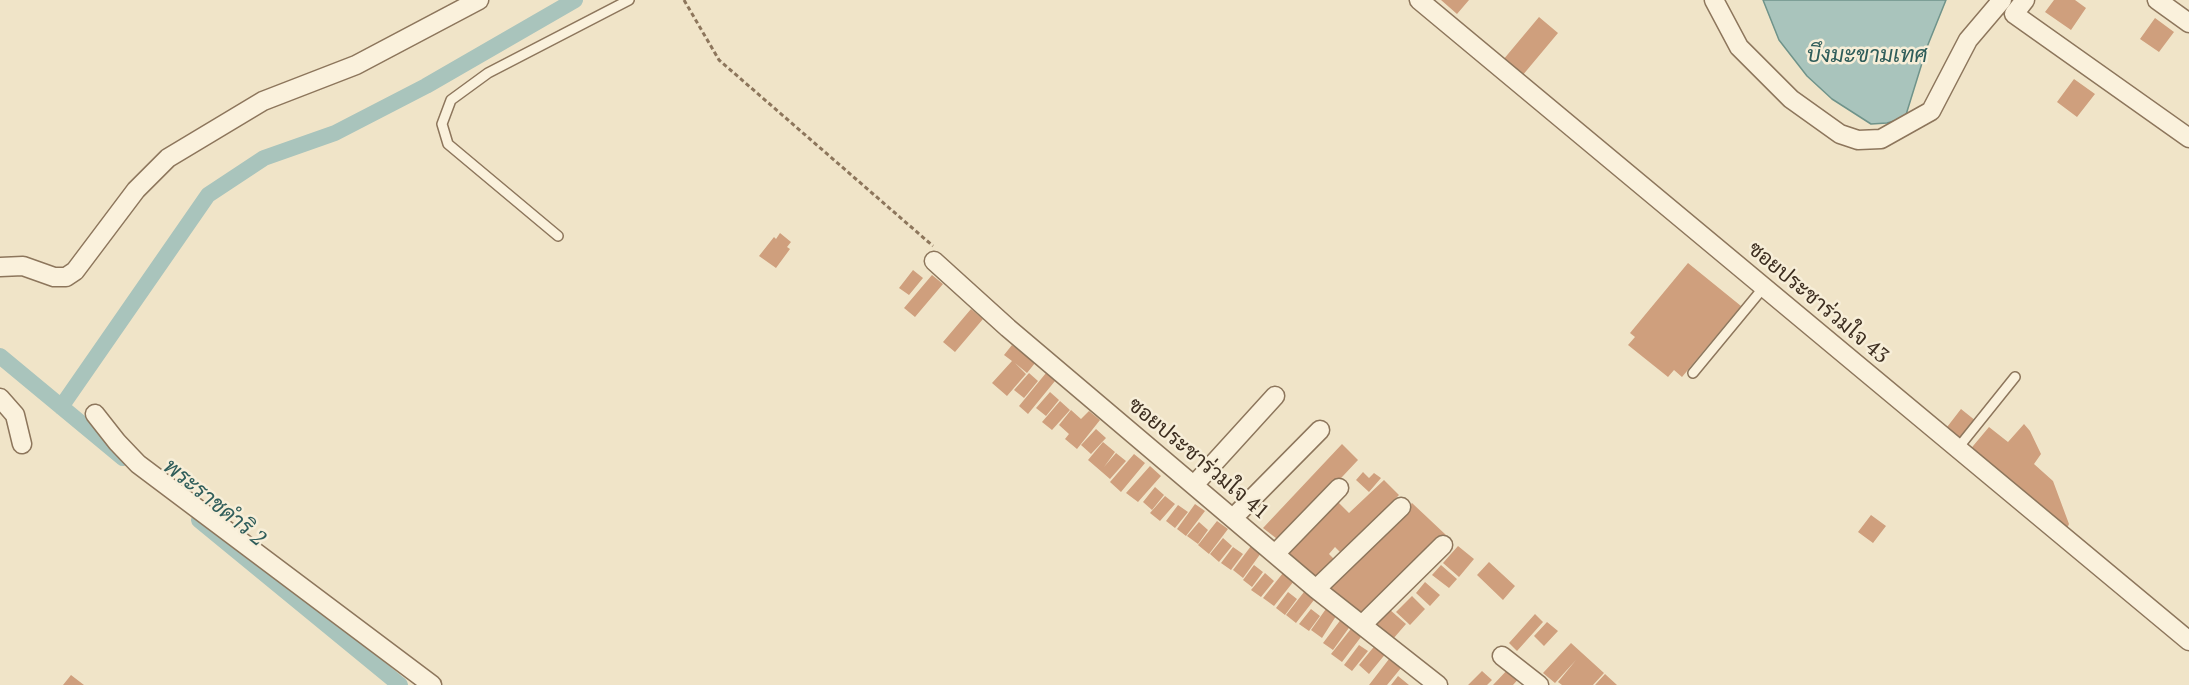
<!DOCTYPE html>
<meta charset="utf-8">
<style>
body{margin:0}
canvas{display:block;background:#f0e4c8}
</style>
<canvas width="2189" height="685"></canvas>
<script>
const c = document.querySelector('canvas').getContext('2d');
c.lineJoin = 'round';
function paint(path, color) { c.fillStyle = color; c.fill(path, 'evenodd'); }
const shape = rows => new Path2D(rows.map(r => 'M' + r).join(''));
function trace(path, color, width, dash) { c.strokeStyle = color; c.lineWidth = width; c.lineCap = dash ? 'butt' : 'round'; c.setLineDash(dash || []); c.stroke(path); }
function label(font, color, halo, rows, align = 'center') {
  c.font = font + ' "PT Serif",Sarabun,serif'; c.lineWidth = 5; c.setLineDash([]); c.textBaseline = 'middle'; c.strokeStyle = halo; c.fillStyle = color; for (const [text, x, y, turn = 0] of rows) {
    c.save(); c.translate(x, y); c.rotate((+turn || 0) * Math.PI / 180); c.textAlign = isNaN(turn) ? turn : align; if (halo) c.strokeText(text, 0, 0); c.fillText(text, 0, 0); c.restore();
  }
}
const water = shape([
 [1763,0,1946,0,1927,47,1905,118,1887,123,1871,124,1832,99,1807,76,1779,40,1763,0]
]);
paint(water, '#a9c4bc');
trace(water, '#6f938a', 1.5);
trace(shape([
 [0,356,123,458],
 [61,407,208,195,264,158,335,133,426,86,575,0],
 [199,520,400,685]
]), '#a9c4bc', 16);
paint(shape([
 [1441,0,1469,0,1457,14],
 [2054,0,2075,0,2086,8,2071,30,2045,12],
 [1539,17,1558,33,1522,76,1503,60],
 [2155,18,2174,32,2159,52,2140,39],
 [2074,79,2095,94,2077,117,2057,102],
 [780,233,791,242,787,247,790,249,776,268,759,256,774,237,776,239],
 [1688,263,1741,306,1682,377,1674,370,1668,377,1628,345,1635,337,1630,333],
 [913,270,923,278,909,295,899,288],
 [932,275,943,284,915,317,904,308],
 [971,309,983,319,955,352,943,342],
 [1012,345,1035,363,1027,373,1015,363,1026,374,1007,396,992,383,1012,361,1004,355],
 [1029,373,1038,381,1024,398,1014,390],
 [1046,373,1055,381,1028,414,1019,406],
 [1050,392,1059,400,1046,416,1036,408],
 [1060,401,1070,410,1052,430,1042,422],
 [1961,409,1976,421,1959,443,1944,431],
 [1071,410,1081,419,1089,411,1100,420,1077,449,1065,439,1069,434,1059,425],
 [2024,424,2030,431,2041,454,2034,464,2053,481,2069,524,2065,533,1968,452,1989,427,2008,442],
 [1096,429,1106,438,1091,454,1081,445],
 [1103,442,1115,452,1104,467,1116,453,1126,461,1110,479,1088,460],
 [1342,444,1358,460,1281,542,1263,528],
 [1134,454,1145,463,1121,492,1110,482],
 [1150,466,1161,476,1138,502,1126,493],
 [1363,472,1369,478,1374,473,1381,478,1369,492,1356,480],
 [1384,480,1399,495,1342,554,1335,547,1329,554,1335,560,1318,580,1284,552,1336,500,1349,513],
 [1155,487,1164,495,1152,510,1143,502],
 [1165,496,1175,504,1160,521,1150,513],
 [1412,503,1446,535,1365,619,1328,586],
 [1195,504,1205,511,1186,536,1177,529],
 [1178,505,1188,512,1175,528,1166,521],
 [1871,515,1886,526,1873,543,1858,532],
 [1217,521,1228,529,1209,554,1198,545],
 [1199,522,1208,530,1198,544,1187,536],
 [1223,538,1232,546,1219,562,1210,554],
 [1251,546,1261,553,1243,578,1233,570],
 [1458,546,1474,559,1459,577,1443,563],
 [1233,547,1243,554,1231,570,1221,563],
 [1489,562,1515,586,1503,600,1477,575],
 [1254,565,1263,572,1252,587,1243,580],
 [1441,565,1457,579,1449,588,1432,575],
 [1265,573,1274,581,1261,597,1251,590],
 [1283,573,1294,581,1274,606,1263,598],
 [1425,582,1440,595,1430,606,1416,593],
 [1288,592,1297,599,1285,615,1276,608],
 [1304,592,1314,600,1296,623,1286,615],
 [1412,596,1425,609,1410,625,1396,612],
 [1328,606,1338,613,1322,638,1311,630],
 [1311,609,1320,616,1309,631,1299,624],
 [1389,609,1406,624,1393,639,1376,624],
 [1535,614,1543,622,1517,651,1509,643],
 [1342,618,1351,625,1333,650,1323,643],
 [1547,622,1558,631,1544,646,1534,636],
 [1354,625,1364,633,1342,662,1331,654],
 [1377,643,1387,652,1369,674,1359,665],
 [1571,643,1604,673,1593,685,1562,685,1558,682,1576,660,1555,683,1543,673],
 [1359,645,1368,651,1352,671,1344,665],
 [1389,659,1401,668,1387,685,1369,685],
 [1510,667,1521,676,1513,685,1493,685],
 [1482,671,1492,680,1487,685,1468,685],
 [1605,674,1617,685,1595,685],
 [71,675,84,685,63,685],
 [1398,676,1409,685,1391,685]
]), '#cf9f7d');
const lane = shape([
 [558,236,448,144,442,124,451,100,488,73,629,0],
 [1693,373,1764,287],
 [1958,448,2015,377]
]);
const street = shape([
 [1419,0,2189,641],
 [1714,0,1739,47,1791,99,1840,134,1858,140,1881,139,1931,111,1968,40,2002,0],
 [2025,0,2014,14,2189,138],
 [2157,0,2189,23],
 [934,261,1008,328,1316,589,1438,685],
 [0,267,23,266,54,277,66,277,75,271,136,190,168,158,263,101,356,65,479,0],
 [0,398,15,415,22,444],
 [95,414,117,442,138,464,432,685],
 [1194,485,1275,396],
 [1233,518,1320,430],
 [1275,554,1339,488],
 [1316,589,1401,507],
 [1362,625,1443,545],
 [1502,656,1539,685]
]);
trace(lane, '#8d765c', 12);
trace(street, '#8d765c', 21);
trace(shape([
 [684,0,719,60,933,246]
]), '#8d765c', 3, [4.5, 3]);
trace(lane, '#faf1dc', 9);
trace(street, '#faf1dc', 18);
label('21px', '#3d2e20', '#f7eed8', [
 ["ซอยประชาร่วมใจ 43",1818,303,40],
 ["ซอยประชาร่วมใจ 41",1198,459,40]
]);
label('italic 22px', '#2f5d5a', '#f7eed8', [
 ["บึงมะขามเทศ",1867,56],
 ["พระราชดำริ 2",214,503,39]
]);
</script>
